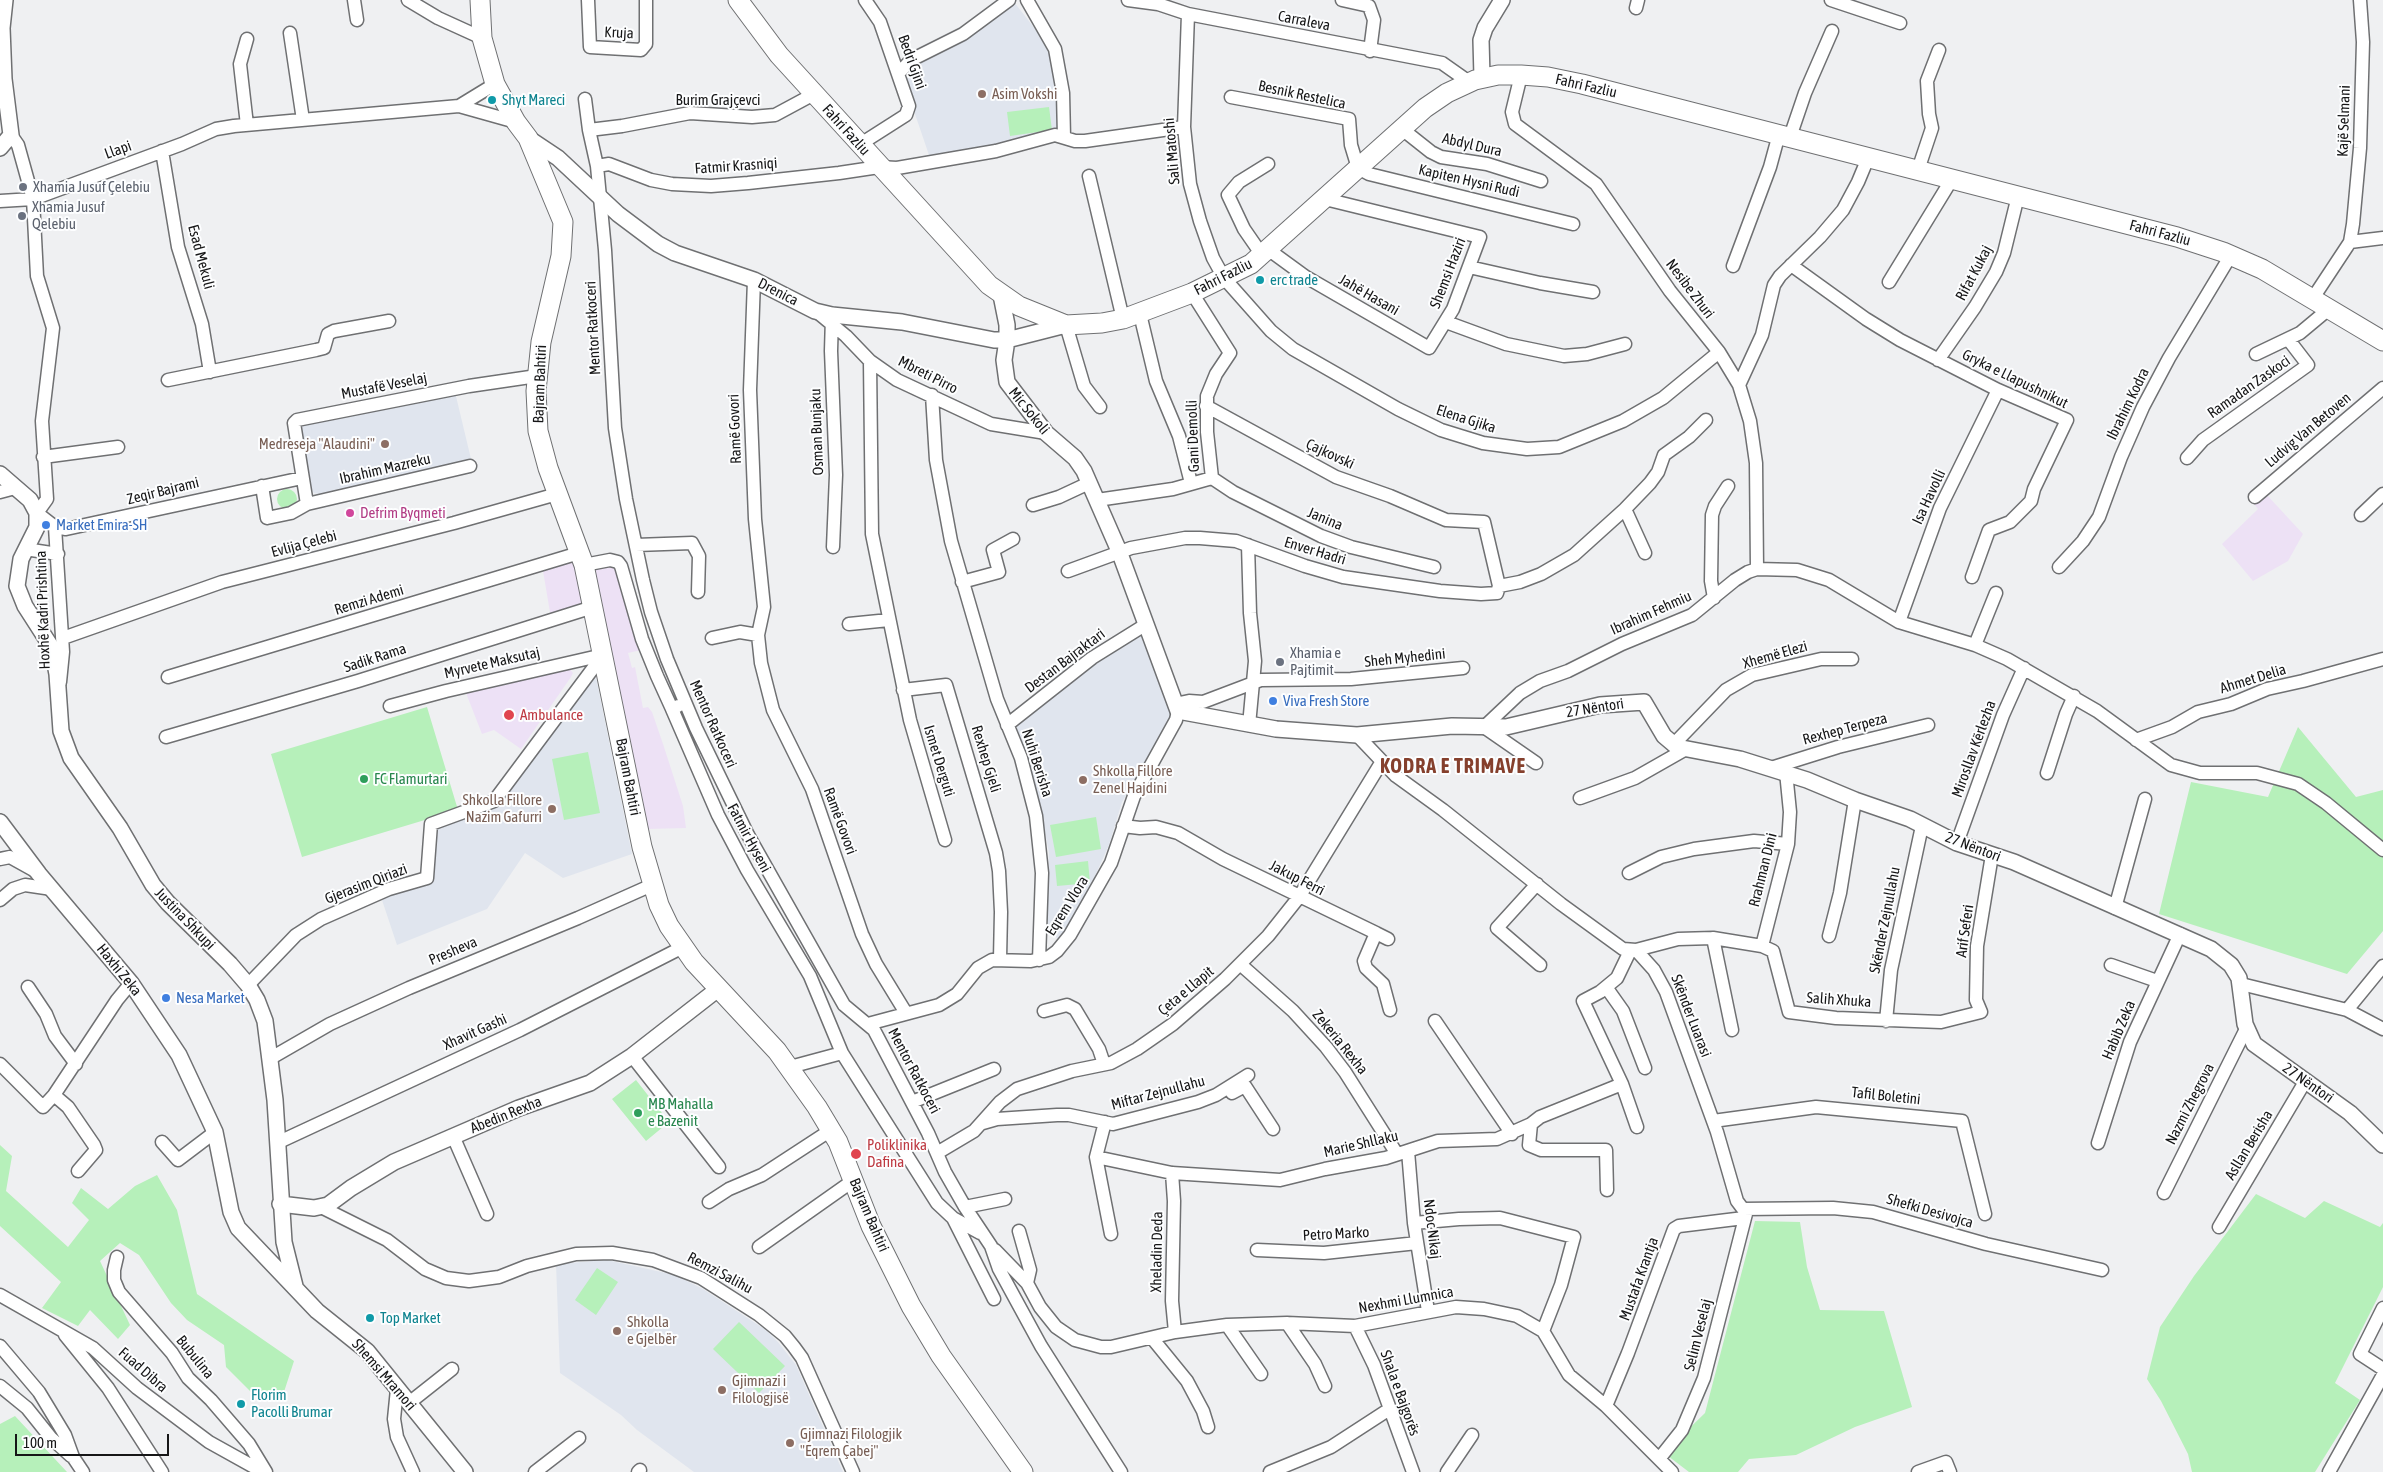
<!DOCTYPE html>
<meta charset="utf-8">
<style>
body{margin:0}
#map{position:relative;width:2383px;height:1472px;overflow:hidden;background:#eff0f2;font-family:"Asap Condensed",sans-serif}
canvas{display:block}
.scale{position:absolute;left:15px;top:1434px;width:154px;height:22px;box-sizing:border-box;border:2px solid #161617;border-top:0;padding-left:6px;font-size:15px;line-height:18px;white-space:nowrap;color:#161617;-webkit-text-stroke:4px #fdfeff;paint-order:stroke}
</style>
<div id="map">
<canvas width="2383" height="1472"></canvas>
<div class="scale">100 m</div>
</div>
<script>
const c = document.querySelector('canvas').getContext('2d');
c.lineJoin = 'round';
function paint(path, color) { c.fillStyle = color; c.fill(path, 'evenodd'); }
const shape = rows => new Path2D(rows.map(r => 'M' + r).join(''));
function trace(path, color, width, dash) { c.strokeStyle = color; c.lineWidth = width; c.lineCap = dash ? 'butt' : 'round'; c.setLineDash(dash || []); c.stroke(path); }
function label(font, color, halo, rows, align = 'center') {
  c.font = font + ' "Asap Condensed",sans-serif'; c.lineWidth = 4; c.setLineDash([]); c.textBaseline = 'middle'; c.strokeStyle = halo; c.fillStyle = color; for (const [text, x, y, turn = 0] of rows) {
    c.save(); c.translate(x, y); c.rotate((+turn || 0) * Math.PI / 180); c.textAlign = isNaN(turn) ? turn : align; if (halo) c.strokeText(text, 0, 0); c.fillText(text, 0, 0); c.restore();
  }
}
paint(shape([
 [2266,494,2303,534,2288,561,2253,581,2222,544,2258,509,2254,504],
 [579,553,593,607,551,618,542,565],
 [616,564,641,650,628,653,630,660,632,668,635,667,643,708,648,707,652,712,663,744,683,806,686,828,647,829,593,567]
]), '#ede1f5');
paint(shape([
 [1014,2,1050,48,1059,131,993,148,930,158,902,76,910,65],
 [455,392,471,459,323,495,314,493,311,489,300,429,304,423],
 [1142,630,1172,714,1122,802,1109,845,1090,887,1060,940,1044,929,1049,853,1042,816,1015,724,1097,659],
 [596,677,632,854,563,878,525,853,487,909,397,945,381,897,431,881,435,826,496,803,583,690],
 [607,1260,675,1275,703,1289,766,1330,778,1342,796,1365,843,1472,694,1472,637,1430,621,1415,560,1373,556,1264]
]), '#e0e5ee');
paint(shape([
 [569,668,573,673,571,677,521,749,494,730,482,734,466,693,505,685]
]), '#ede1f6');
paint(shape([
 [1049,107,1052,130,1010,136,1007,112],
 '277 499a10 10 0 1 1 20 0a10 10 0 1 1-20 0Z',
 [427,707,458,810,302,857,271,754],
 [2298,727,2356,797,2383,790,2383,931,2347,974,2159,914,2191,782,2268,797],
 [588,752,600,813,564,820,552,759],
 [1096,817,1101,849,1056,857,1050,825],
 [1088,861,1090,883,1057,886,1055,865],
 [636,1080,669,1122,646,1141,612,1099],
 [0,1145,12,1156,6,1191,68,1247,89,1220,72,1203,81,1188,108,1209,135,1186,157,1175,177,1210,197,1294,294,1361,283,1395,258,1399,226,1367,224,1345,187,1320,171,1303,139,1255,120,1243,100,1261,130,1325,118,1339,90,1310,78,1326,42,1308,61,1282,0,1226],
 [2256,1194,2305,1218,2324,1201,2380,1227,2383,1223,2383,1287,2335,1383,2360,1400,2315,1472,2192,1472,2188,1454,2161,1401,2147,1379,2160,1327,2194,1276],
 [1755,1221,1800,1222,1807,1267,1820,1310,1884,1311,1912,1407,1855,1427,1796,1455,1749,1459,1738,1472,1689,1472,1664,1453,1705,1413],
 [597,1268,618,1282,596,1315,575,1300],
 [739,1322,785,1366,759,1393,713,1349],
 [15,1416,67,1472,0,1472,0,1424]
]), '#b6f0ba');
const minor = shape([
 [354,0,357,20],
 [408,0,438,18,482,38],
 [588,0,590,47,641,50,646,44,646,0],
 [1027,0,1055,49,1063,93,1064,137],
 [1128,0,1158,4,1188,14,1442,63,1469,82],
 [1342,0,1369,6],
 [1831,0,1900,23],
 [1369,6,1374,20,1370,51],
 [1636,8,1638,0],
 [1188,14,1184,127,1190,184,1200,221,1213,258,1224,278,1271,331,1293,349,1398,409,1441,430,1483,443,1527,449,1559,447,1623,421,1663,398,1719,352],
 [290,33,303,120],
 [247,39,240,64,247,125],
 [898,74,911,60,963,34,1009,0],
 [1521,75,1512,112,1515,124,1596,184,1670,291,1719,352,1739,385,1750,421,1756,463,1757,569],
 [1231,97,1349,119,1351,145,1358,168,1369,174,1573,224],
 [585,99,589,130,597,166,605,250,615,428,626,499,643,580,651,612,667,659,696,728,748,835,844,1005,874,1030,928,1133,945,1172,965,1207,991,1246,999,1269,1041,1346,1121,1472],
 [459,106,495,84],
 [1402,129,1431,152,1441,157,1487,164,1541,181],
 [589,130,622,126,690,113,752,117,775,115,814,94],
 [11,135,18,145,33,199,37,276,53,328,42,421,47,499,37,513,55,527,66,529,302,478],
 [1790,137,1805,93,1832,31],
 [859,145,906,115,909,106,880,22,865,0],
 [162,151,178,247,202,324,210,372],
 [597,166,609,164,651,180,672,184,711,186,748,183,839,173,879,167,897,168,996,151,1055,135,1075,141,1085,141,1184,127],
 [1918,170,1932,128,1929,114,1927,81,1939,50],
 [1089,176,1123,319],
 [0,201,33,199,182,144,216,129,234,126,459,106,516,122],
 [2350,242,2383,238],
 [1269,250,1306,277,1429,348,1453,309,1480,237,1325,199],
 [1262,255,1244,229,1228,195,1239,182,1268,164],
 [1791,265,1866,319,1900,340,1998,390,2067,420,2034,489,2031,501,2010,522,1989,530,1972,577],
 [1733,266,1770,167,1779,134],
 [1469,267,1540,283,1593,292],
 [754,280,750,390,755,519,764,607,758,635,761,663,773,710,812,789,862,934,876,964,906,1013],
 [1889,282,1952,179],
 [1192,293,1230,353,1216,374,1207,396,1207,432,1212,478],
 [2313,298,2350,242,2353,224,2360,148,2363,42,2360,0],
 [817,312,846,336,870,361,897,380,991,424,1046,433],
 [1140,314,1156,381,1179,436,1191,483],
 [832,317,831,351,836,475,833,547],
 [1446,322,1506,344,1564,356,1587,354,1625,344],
 [1066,325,1084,386,1100,407],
 [2256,354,2300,333,2330,308],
 [1938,360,1975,307,1996,272,2004,253,2018,196],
 [870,361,872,534,910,720,945,840],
 [168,380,316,350,324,348,328,334,334,331,389,321],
 [1739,385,1762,335,1774,285,1780,276,1820,237,1843,210,1858,182,1868,158],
 [932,395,936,460,951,541,997,699,1021,758,1036,816,1042,873,1039,960],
 [1206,406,1336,477,1390,496,1446,520,1484,522,1499,586],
 [43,457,118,447],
 [2187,458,2203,440,2308,365,2288,339],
 [470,466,307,504,294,423,297,420,469,386,537,376],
 [1212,478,1233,492,1321,536,1351,547,1434,567],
 [262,486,267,518,291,513,307,504],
 [0,492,15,488],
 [2255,497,2383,388],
 [1097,500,1173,489,1212,478],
 [1033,505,1059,497,1089,483],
 [1625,509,1645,553],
 [2361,515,2383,494],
 [55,527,63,652,60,682],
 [636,545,692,543,699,556,698,592],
 [1248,545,1250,613,1255,661,1249,725],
 [25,549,58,554],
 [584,565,610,560,618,562,621,566,642,639,657,676,672,709,678,706],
 [2059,567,2083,541,2099,517,2121,457,2143,407,2169,358,2231,255],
 [1068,571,1131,548,1185,538,1200,538,1236,541,1305,566,1343,577,1440,591,1481,594,1497,593,1499,586,1520,582,1541,574,1574,555,1625,509,1650,483,1658,472,1664,455,1689,437,1706,420],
 [962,582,999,572,993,550,1013,539],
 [1714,598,1711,581,1712,515,1715,506,1728,486],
 [1899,622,1940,508,1998,390],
 [849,624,889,620],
 [63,638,222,582,454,523,557,494],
 [712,638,740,632,758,635],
 [1975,645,1996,593],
 [168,677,579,553],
 [903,690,946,685,996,853,999,871,1001,912,1000,959],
 [1175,704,1189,701,1203,702,1261,680,1351,679,1463,668],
 [390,706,446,691,603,655],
 [672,709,718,815,747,870,810,976,842,1053],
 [1007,725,1092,658,1145,625],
 [1357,735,1396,776,1443,810,1561,904,1623,949,1636,950,1678,939,1713,938,1762,946,1773,951,1789,1012,1836,1018,1941,1022,1981,1012,1976,1000,1977,946,1992,855],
 [166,737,358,681,593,607],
 [2136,740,2172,727,2198,712,2231,704,2267,689,2303,681,2383,659],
 [1673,745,1726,690,1752,675,1821,659,1852,659],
 [1536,763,1484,727,1520,693,1540,681,1568,671,1622,644,1692,615,1735,580,1748,572,1757,569,1797,570,1829,580,1899,622,1975,645,2007,659,2097,711,2171,765,2200,773,2257,773,2298,784,2326,803,2383,850],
 [1771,768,1838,747,1928,725],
 [2047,773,2066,714,2074,696],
 [1580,798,1635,778,1686,749],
 [1123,826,1140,828,1156,827,1178,833,1223,859,1376,933,1364,961,1366,968,1383,984,1390,1010],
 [1957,843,2003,715,2024,668],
 [0,859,10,857,37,872],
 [1629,873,1661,857,1694,849,1754,841,1788,844],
 [1537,884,1497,928,1540,965],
 [0,900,13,889,25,885,52,889],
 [2115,908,2145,799],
 [1376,933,1388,939],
 [1829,936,1840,893,1855,800],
 [1713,938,1732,1030],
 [1762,946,1788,844,1790,812,1786,772],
 [1636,950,1654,970,1666,992,1717,1132,1737,1201,1743,1209,1833,1208,1873,1212,1986,1244,2102,1270],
 [1630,951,1617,978,1600,992,1583,1001,1622,1084,1637,1127],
 [1240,964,1293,1011,1326,1047,1345,1072,1397,1154],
 [2111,965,2157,981],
 [2241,984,2347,1010,2383,966],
 [248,985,296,935,321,919,389,889,427,878,431,824,494,801,603,655],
 [28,987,46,1014,55,1036,76,1064],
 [1606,987,1623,1011,1645,1068],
 [2347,1010,2383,1029],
 [1044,1011,1067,1005,1075,1009,1099,1049,1104,1064],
 [1435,1021,1512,1134],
 [1886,1021,1891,970,1922,826],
 [868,1024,939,1005,957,994,978,968,992,960,1031,961,1049,957,1057,951,1070,935,1111,863,1134,796,1176,720,1178,711],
 [632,1056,719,1167],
 [271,1058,330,1024,409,988,578,918,652,885],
 [0,1064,43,1107,54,1095,117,1000,131,983],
 [790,1067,842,1053,937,1203,953,1218,980,1233],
 [1232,1093,1245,1086,1273,1129],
 [54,1095,68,1107,94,1145,96,1150,78,1171],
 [912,1102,994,1069],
 [1713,1121,1816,1107,1962,1121,1985,1214],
 [1105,1122,1096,1157,1111,1234],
 [983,1123,997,1119,1057,1115,1069,1115,1113,1124,1198,1102,1216,1095,1248,1075],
 [1531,1124,1529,1145,1541,1150,1606,1150,1607,1190],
 [453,1136,487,1214],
 [162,1142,178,1160,215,1132],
 [279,1142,520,1030,683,947],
 [2098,1143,2130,1042,2180,934],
 [1408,1151,1414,1223,1428,1311],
 [937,1153,974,1131,1000,1102,1017,1089,1072,1071,1111,1063,1137,1049,1173,1024,1225,979,1268,936,1299,897,1381,763],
 [1096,1157,1172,1173,1280,1180,1325,1169,1386,1158,1438,1141,1497,1139,1531,1124,1540,1117,1622,1084],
 [1172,1173,1174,1201,1172,1301,1175,1332],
 [2164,1193,2246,1029],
 [709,1202,729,1189,762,1175,831,1130],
 [321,1207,387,1240,425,1269,446,1278,469,1281,499,1277,527,1266,576,1254,612,1253,653,1260,701,1278,759,1315,785,1336,794,1347,802,1358,853,1472],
 [965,1207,1005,1199],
 [953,1218,994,1299],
 [1414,1223,1459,1219,1500,1218,1574,1237,1561,1285,1543,1331],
 [2219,1227,2306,1080],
 [1019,1231,1030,1270,1027,1283],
 [759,1247,854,1180],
 [995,1250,1027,1283,1040,1307,1056,1327,1075,1340,1101,1347,1111,1347,1175,1332,1227,1325,1287,1323,1355,1326,1456,1307,1484,1309,1517,1316,1543,1331,1569,1375,1606,1406,1672,1472],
 [1257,1250,1324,1253,1417,1243],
 [117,1257,114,1270,114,1280,119,1292,172,1353,188,1378,211,1400,249,1444,266,1472],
 [0,1295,93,1348,137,1388,209,1442,263,1472],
 [2383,1308,2360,1354,2383,1369],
 [1287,1323,1315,1364,1325,1386],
 [1227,1325,1261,1374],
 [1355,1326,1374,1365,1413,1472],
 [65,1335,108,1388,162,1472],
 [1152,1338,1187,1381,1203,1411,1208,1427],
 [0,1346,39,1392,65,1435,73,1457,83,1472],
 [0,1386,27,1408,51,1438,71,1456],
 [397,1389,394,1419,397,1437,413,1472],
 [409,1403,452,1369],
 [1606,1406,1628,1353,1674,1229,1679,1226,1744,1218],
 [1659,1459,1682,1430,1704,1378,1747,1210],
 [535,1472,579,1438],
 [638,1472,640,1470],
 [1270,1472,1331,1447,1388,1410],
 [1447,1472,1472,1435],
 [1918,1472,1946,1462,1950,1472],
 [2329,1472,2383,1375]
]);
const tertiary = shape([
 [1482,77,1481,40,1485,28,1502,0],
 [528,138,558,158,618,214,658,244,675,253,754,280,815,311,832,315,902,322,994,340,1007,340,1066,325],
 [0,148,11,135,4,79,2,28,5,0],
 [1001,295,1007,325,1007,340,1004,360,1007,382,1046,433,1075,458,1084,471,1119,551,1178,711,1276,729,1357,735,1452,726,1506,727,1600,705,1644,702,1664,736,1677,747,1740,759,1807,780,1855,800,1910,819,1957,843,2014,862,2211,949,2231,965,2239,978,2245,1024,2254,1044,2350,1113,2383,1145],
 [0,474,30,500,37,513,37,527,21,559,17,586,25,606,52,648,57,674,61,731,71,758,120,828,153,885,168,903,230,964,248,985,257,1000,265,1021,275,1100,284,1242,295,1286],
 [0,822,39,874,131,983,179,1055,215,1132,231,1212,238,1228,317,1311,367,1351,465,1472],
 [280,1204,314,1208,328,1205,351,1188,394,1162,519,1108,590,1083,632,1056,718,989]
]);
const primary = shape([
 [480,0,482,38,495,84,516,122,528,138,563,222,561,256,541,342,536,391,538,431,548,468,584,565,642,847,659,905,669,926,694,962,777,1051,817,1107,838,1142,871,1226,911,1306,941,1356,1023,1472],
 [738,0,779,55,989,285,1019,306,1066,325,1102,323,1123,319,1192,293,1251,264,1425,108,1447,93,1475,80,1498,75,1521,75,1548,77,1582,84,2177,237,2223,252,2262,269,2383,341]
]);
trace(minor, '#6f7072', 15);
trace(tertiary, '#6f7072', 18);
trace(primary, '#6f7072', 21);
trace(minor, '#fff', 12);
trace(tertiary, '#fff', 15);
trace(primary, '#fff', 19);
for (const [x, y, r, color] of [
 [982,94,5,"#8d6e63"],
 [492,100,5,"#0f9aa8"],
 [23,187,5,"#6b7280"],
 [22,216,5,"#6b7280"],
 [1260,280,5,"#0f9aa8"],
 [385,444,5,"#8d6e63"],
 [350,513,5,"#d1479c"],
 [46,525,5,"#3f7fe0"],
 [1280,662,5,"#6b7280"],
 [1273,701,5,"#3f7fe0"],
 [509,715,6,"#e0444e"],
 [364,779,5,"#2e9e5b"],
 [1083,780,5,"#8d6e63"],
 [552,809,5,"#8d6e63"],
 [166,998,5,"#3f7fe0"],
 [638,1113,5,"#2e9e5b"],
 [856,1154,6,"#e0444e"],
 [370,1318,5,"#0f9aa8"],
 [617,1331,5,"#8d6e63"],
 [722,1390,5,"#8d6e63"],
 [241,1404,5,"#0f9aa8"],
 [790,1443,5,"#8d6e63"]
]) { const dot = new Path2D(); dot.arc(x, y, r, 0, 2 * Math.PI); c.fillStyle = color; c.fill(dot); trace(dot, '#fdfeff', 2); }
label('15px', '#161617', '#fdfeff', [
 ["Carraleva",1304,21,11],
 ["Kruja",619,33,3],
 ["Bedri Gjini",912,62,70],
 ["Fahri Fazliu",1586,86,13],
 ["Besnik Restelica",1302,95,12],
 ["Burim Grajçevci",718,100],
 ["Kajë Selmani",2344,121,-88],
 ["Fahri Fazliu",846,130,48],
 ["Abdyl Dura",1472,145,13],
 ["Llapi",118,150,-20],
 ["Sali Matoshi",1172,151,-95],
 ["Fatmir Krasniqi",736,166,-4],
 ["Kapiten Hysni Rudi",1469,181,13],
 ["Fahri Fazliu",2160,233,15],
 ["Esad Mekuli",201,257,75],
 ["Shemsi Haziri",1448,273,-69],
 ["Rifat Kukaj",1974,273,-62],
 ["Fahri Fazliu",1223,277,-27],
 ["Nesibe Zhuri",1690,289,53],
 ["Drenica",778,292,27],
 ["Jahë Hasani",1369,295,30],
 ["Mentor Ratkoceri",593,328,-93],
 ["Mbreti Pirro",928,375,27],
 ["Gryka e Llapushnikut",2015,379,26],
 ["Bajram Bahtiri",540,384,-88],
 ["Mustafë Veselaj",384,386,-11],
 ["Ramadan Zaskoci",2249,387,-35],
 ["Ibrahim Kodra",2128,404,-64],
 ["Mic Sokoli",1029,411,51],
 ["Elena Gjika",1466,419,18],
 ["Ramë Govori",735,429,-92],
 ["Ludvig Van Betoven",2308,430,-40],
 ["Osman Bunjaku",817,432,-92],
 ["Gani Demolli",1193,436,-92],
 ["Çajkovski",1330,454,25],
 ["Ibrahim Mazreku",385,469,-13],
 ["Zeqir Bajrami",163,491,-14],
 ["Isa Havolli",1929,497,-65],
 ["Janina",1325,519,23],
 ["Evlija Çelebi",304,544,-15],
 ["Enver Hadri",1315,551,17],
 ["Remzi Ademi",369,600,-17],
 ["Hoxhë Kadri Prishtina",43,610,-92],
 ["Ibrahim Fehmiu",1651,613,-24],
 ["Xhemë Elezi",1775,655,-16],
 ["Sadik Rama",375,658,-18],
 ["Sheh Myhedini",1405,658,-6],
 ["Destan Bajraktari",1065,661,-37],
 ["Myrvete Maksutaj",492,663,-13],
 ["Ahmet Delia",2253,679,-17],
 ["27 Nëntori",1595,708,-9],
 ["Mentor Ratkoceri",713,724,66],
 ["Rexhep Terpeza",1845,729,-15],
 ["Mirosllav Kërlezha",1974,749,-70],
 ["Rexhep Gjeli",986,759,73],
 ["Ismet Derguti",939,761,73],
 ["Nuhi Berisha",1037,763,72],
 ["Bajram Bahtiri",628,777,79],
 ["Ramë Govori",840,821,70],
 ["Fatmir Hyseni",749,838,62],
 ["27 Nëntori",1973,847,21],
 ["Rrahman Dini",1763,870,-76],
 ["Jakup Ferri",1297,878,27],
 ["Gjerasim Qiriazi",366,884,-21],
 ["Eqrem Vlora",1067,906,-58],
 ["Justina Shkupi",185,919,46],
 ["Skënder Zejnullahu",1885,920,-79],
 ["Arif Seferi",1965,931,-82],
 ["Presheva",453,951,-23],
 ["Haxhi Zeka",119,970,51],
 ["Çeta e Llapit",1186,991,-40],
 ["Salih Xhuka",1839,1000,4],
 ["Skënder Luarasi",1691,1016,69],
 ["Habib Zeka",2119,1030,-67],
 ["Xhavit Gashi",475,1032,-24],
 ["Zekeria Rexha",1340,1042,51],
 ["Mentor Ratkoceri",914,1071,62],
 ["27 Nëntori",2308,1083,35],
 ["Miftar Zejnullahu",1158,1093,-15],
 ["Tafil Boletini",1886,1096,6],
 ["Nazmi Zhegrova",2190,1104,-63],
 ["Abedin Rexha",506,1115,-22],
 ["Marie Shllaku",1361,1144,-13],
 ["Asllan Berisha",2249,1145,-59],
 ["Shefki Desivojca",1930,1211,16],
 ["Bajram Bahtiri",869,1215,67],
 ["Ndoc Nikaj",1432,1229,83],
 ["Petro Marko",1336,1234,-3],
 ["Xheladin Deda",1157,1252,-89],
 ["Remzi Salihu",720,1273,28],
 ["Mustafa Krantja",1639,1279,-70],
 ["Nexhmi Llumnica",1406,1300,-10],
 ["Selim Veselaj",1698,1335,-76],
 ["Bubulina",195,1357,51],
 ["Fuad Dibra",143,1370,41],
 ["Shemsi Mramori",384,1375,49],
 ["Shala e Bajgorës",1400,1393,70]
]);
label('15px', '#785e54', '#fdfeff', [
 ["Asim Vokshi",992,94],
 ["Medreseja \"Alaudini\"",375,444,"right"],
 ["Shkolla Fillore",1093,771],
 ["Zenel Hajdini",1093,788],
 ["Shkolla Fillore",542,800,"right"],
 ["Nazim Gafurri",542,817,"right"],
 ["Shkolla",627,1322],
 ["e Gjelbër",627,1339],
 ["Gjimnazi i",732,1381],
 ["Filologjisë",732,1398],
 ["Gjimnazi Filologjik",800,1434],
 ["\"Eqrem Çabej\"",800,1451]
], 'left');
label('15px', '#0d838f', '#fdfeff', [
 ["Shyt Mareci",502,100],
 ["erc trade",1270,280],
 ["Top Market",380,1318],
 ["Florim",251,1395],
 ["Pacolli Brumar",251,1412]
], 'left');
label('15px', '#5b616d', '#fdfeff', [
 ["Xhamia Jusuf Çelebiu",33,187],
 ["Xhamia Jusuf",32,207],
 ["Qelebiu",32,224],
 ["Xhamia e",1290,653],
 ["Pajtimit",1290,670]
], 'left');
label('15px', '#b23c85', '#fdfeff', [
 ["Defrim Byqmeti",360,513]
], 'left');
label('15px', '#366cbe', '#fdfeff', [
 ["Market Emira-SH",56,525],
 ["Viva Fresh Store",1283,701],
 ["Nesa Market",176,998]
], 'left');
label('15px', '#be3a42', '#fdfeff', [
 ["Ambulance",520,715],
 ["Poliklinika",867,1145],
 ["Dafina",867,1162]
], 'left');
label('15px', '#27864d', '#fdfeff', [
 ["FC Flamurtari",374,779],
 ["MB Mahalla",648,1104],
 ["e Bazenit",648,1121]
], 'left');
c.letterSpacing = '1px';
label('bold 20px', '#85402d', '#fdfeff', [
 ["KODRA E TRIMAVE",1453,767]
]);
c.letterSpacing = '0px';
</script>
